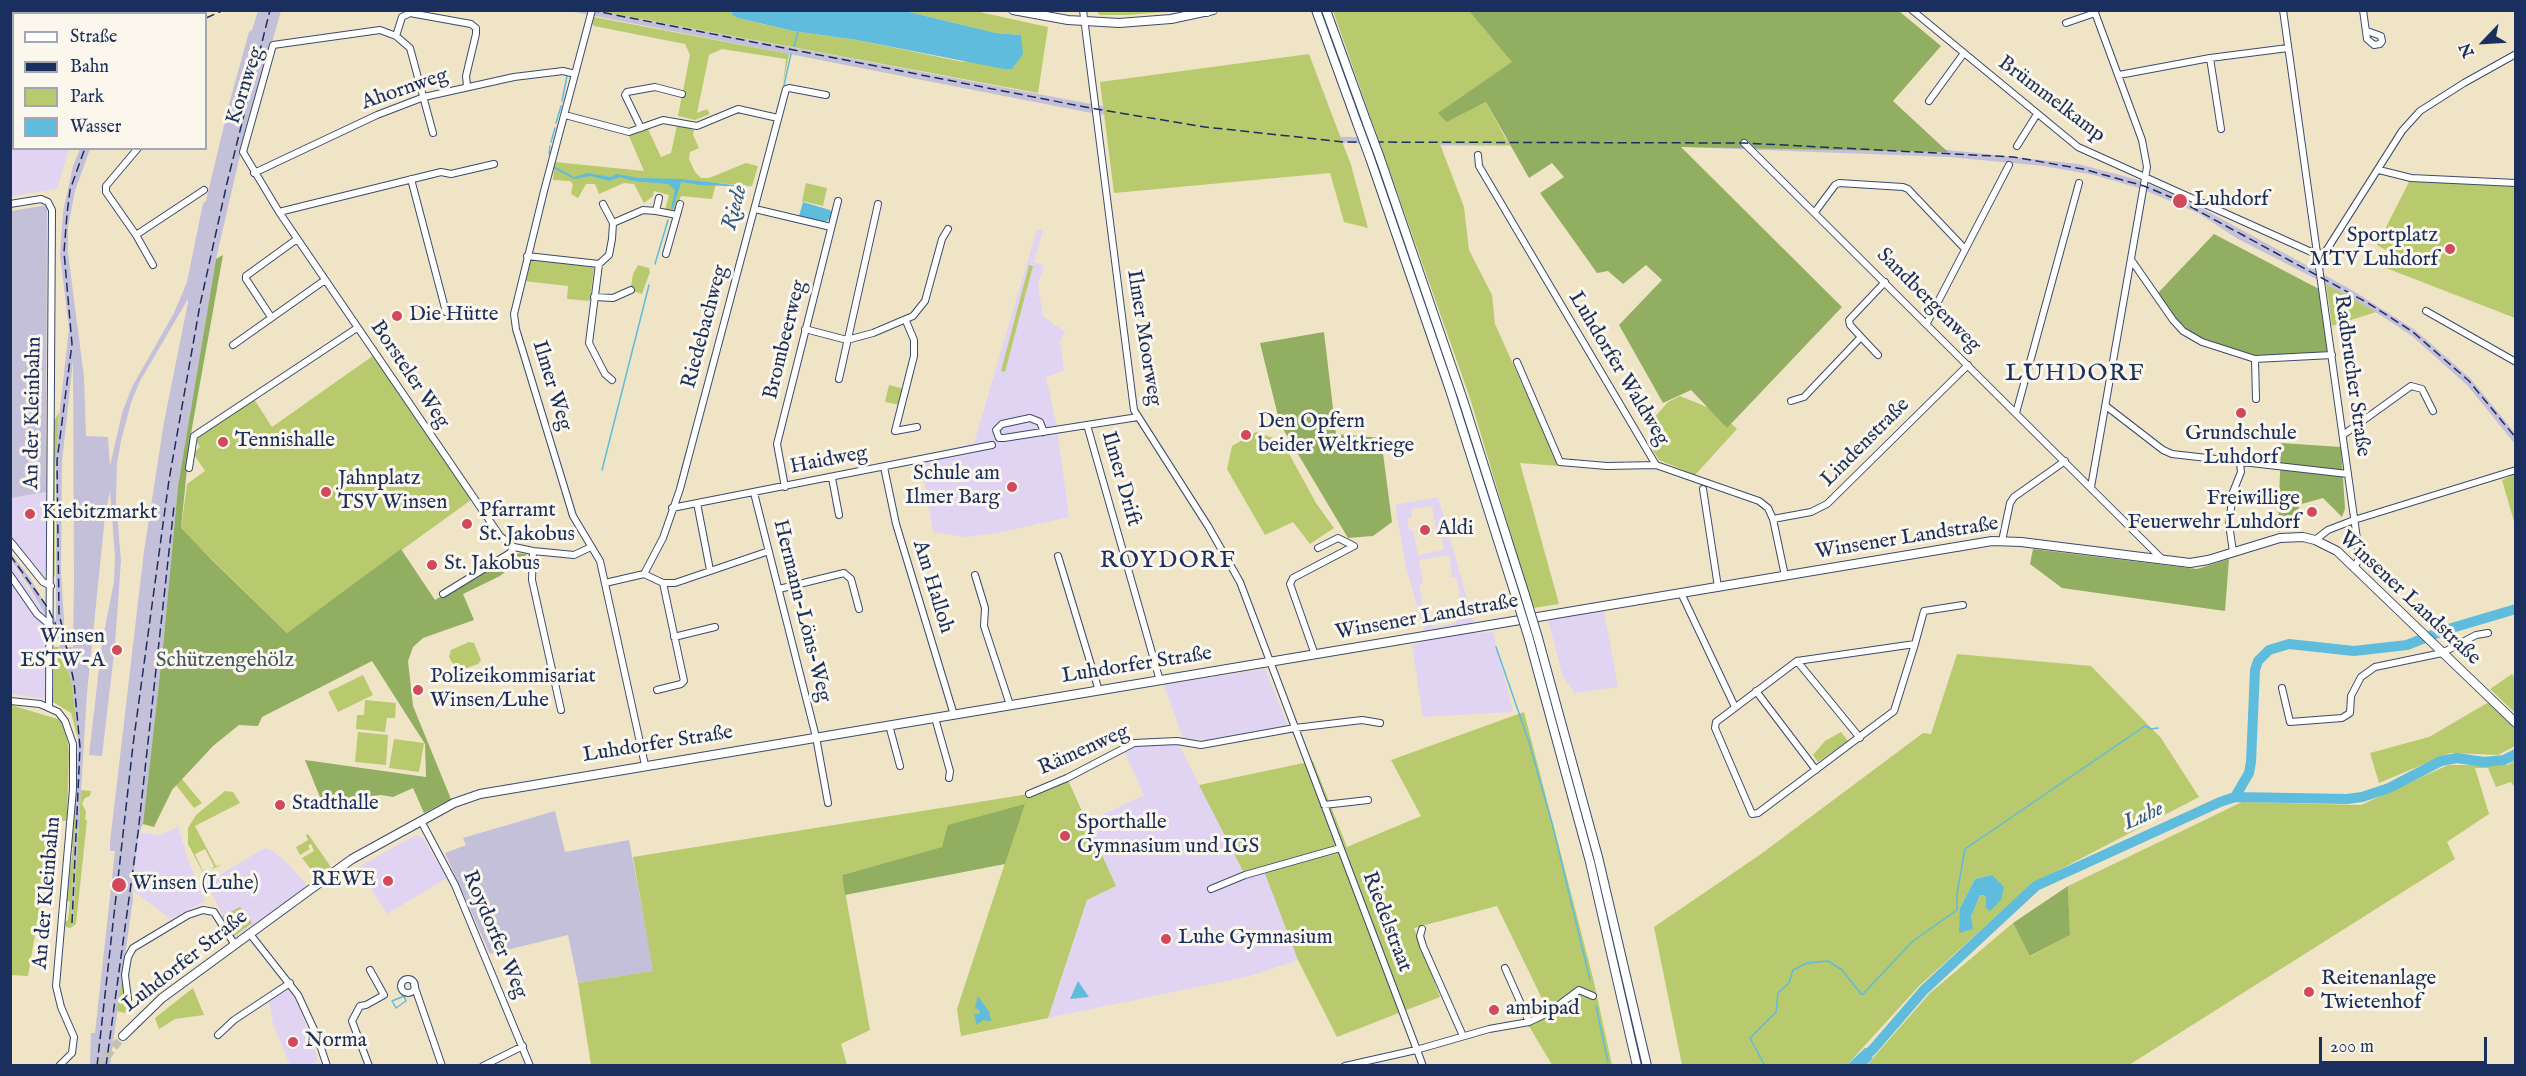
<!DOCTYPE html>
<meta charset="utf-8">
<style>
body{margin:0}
#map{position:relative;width:2526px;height:1076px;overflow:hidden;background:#f0e4c7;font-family:"IM FELL English",serif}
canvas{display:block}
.frame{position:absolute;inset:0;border:12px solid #1b2f5e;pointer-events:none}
.legend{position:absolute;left:12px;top:12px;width:195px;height:138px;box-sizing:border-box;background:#fbf7ec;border:2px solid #a1a7b3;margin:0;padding:8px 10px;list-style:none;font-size:18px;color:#1b2f5e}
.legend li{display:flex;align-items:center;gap:12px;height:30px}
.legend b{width:30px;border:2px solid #a1a7b3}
.north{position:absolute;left:2454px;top:12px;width:60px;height:60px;-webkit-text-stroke:4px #fbf7ec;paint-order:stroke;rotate:245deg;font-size:16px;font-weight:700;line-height:24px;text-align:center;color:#1b2f5e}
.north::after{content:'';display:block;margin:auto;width:21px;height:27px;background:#1b2f5e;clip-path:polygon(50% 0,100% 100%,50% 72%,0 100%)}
.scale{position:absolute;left:2319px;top:1037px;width:168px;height:27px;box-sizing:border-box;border:3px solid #1b2f5e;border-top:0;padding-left:8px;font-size:18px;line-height:21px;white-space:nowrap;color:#1b2f5e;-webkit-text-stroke:4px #fbf7ec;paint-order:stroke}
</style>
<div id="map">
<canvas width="2526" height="1076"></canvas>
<div class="frame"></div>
<ul class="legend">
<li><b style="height:8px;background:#fff"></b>Straße</li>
<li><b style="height:8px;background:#1b2f5e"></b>Bahn</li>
<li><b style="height:16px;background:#b8ca6d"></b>Park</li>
<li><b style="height:16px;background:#5fbcdd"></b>Wasser</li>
</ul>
<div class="north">N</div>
<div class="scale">200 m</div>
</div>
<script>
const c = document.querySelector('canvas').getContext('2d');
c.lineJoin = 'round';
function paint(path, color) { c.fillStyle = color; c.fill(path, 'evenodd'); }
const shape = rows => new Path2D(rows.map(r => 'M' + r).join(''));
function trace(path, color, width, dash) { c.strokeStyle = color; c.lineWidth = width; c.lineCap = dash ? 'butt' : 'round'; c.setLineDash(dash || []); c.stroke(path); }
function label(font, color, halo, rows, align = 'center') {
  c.font = font + ' "IM FELL English",serif'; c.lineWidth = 6; c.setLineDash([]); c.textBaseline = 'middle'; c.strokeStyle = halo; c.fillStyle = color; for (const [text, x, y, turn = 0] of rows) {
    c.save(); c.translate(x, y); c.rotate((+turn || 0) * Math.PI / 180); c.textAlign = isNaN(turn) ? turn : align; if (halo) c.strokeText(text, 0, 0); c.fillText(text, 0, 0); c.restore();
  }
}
paint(shape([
 [58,10,143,10,144,14,52,14],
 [10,11,33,11,35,13,14,14,14,148,69,149,57,189,11,196],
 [1037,229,1043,230,1034,262,1044,265,1038,285,1043,316,1065,332,1060,341,1064,371,1046,377,1057,427,1069,517,997,533,965,537,933,532,920,456,974,443],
 [46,492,47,572,43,575,11,536,11,498],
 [1438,497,1477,633,1493,632,1513,712,1423,717,1412,645,1427,641,1406,567,1395,505],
 [1432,506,1438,538,1442,538,1444,550,1418,555,1413,530,1409,530,1407,519,1412,518,1411,509],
 [1449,555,1452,577,1457,577,1463,618,1456,619,1456,623,1433,627,1432,623,1425,623,1419,585,1423,584,1419,560],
 [10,560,46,615,46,699,11,694],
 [1604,611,1618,687,1575,693,1563,677,1548,620],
 [1265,669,1288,725,1209,740,1183,738,1164,685],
 [1177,741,1245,875,1264,870,1298,960,1250,976,1048,1018,1087,900,1116,886,1087,822,1144,795,1123,749,1134,743],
 [178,827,189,862,205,901,171,919,132,890,139,833,160,835],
 [416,835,423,838,447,878,387,914,358,867],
 [265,848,273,851,288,863,307,886,233,939,207,882],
 [285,990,290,991,295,999,312,1038,318,1061,307,1065,290,1065,273,1024,269,1000]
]), '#e1d4f3');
paint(shape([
 [258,11,281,11,241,151,216,259,178,486,163,647,143,824,139,833,132,890,133,898,110,1065,90,1065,91,1033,95,1033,115,851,110,851,110,842,144,551,164,422,188,302,188,299,140,381,131,403,121,441,117,463,116,501,121,560,115,645,102,756,89,755,102,642,114,582,115,557,110,491,105,516,87,693,73,924,71,924,78,739,72,683,55,632,29,586,11,560,10,552,30,578,56,621,56,445,69,328,60,255,63,212,73,166,80,149,90,149,75,191,68,227,68,253,84,377,86,436,108,437,110,466,122,413,132,387,174,313,187,282,203,203,206,201,229,104,249,32,252,30],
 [73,361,74,582,73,647,67,647,65,636,61,571,62,462],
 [569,11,599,11,1176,120,1301,136,1874,147,1949,150,2078,164,2135,179,2183,198,2352,290,2415,330,2470,378,2515,433,2515,444,2468,386,2412,336,2382,316,2326,284,2238,239,2198,213,2142,189,2094,175,2044,166,1949,157,1681,147,1384,145,1248,137,1086,112],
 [47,205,46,492,11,498,11,211],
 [555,811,565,852,629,840,654,971,578,983,568,935,490,954,445,853,466,845,463,838]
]), '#c5c0da');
paint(shape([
 [1112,10,1175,10,1175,11,1128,15,1100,15,1096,11],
 [599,11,732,11,732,15,746,20,793,31,857,40,963,62,1021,35,996,33,905,11,975,11,1048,27,1038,93],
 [1333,11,1469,11,1513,62,1447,122,1486,102,1509,145,1440,144,1464,207,1469,250,1492,295,1495,324,1559,466,1520,463,1559,604,1533,608,1470,398],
 [594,17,789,54,783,84,786,59,722,49,709,55,697,113,707,109,710,114,695,120,678,116,690,55,685,44,594,26,592,23],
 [1309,54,1351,165,1368,228,1344,222,1330,173,1114,193,1100,82],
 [677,125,694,130,693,135,699,148,690,152,689,159,695,172,701,178,709,178,746,163,758,166,752,186,716,183,712,199,681,196,675,213,665,210,669,195,654,191,653,196,644,203,634,184,624,183,599,194,595,184,586,184,578,198,571,194,573,184,570,181,553,180,555,162,644,171,629,136,648,129,661,157,671,153],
 [2410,180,2515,185,2515,318,2386,268,2391,253,2377,245],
 [806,183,827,188,823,206,802,201],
 [529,260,594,267,590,301,567,299,568,286,524,281],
 [638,265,649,268,650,272,642,294,633,291,631,287,633,274],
 [1029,265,1033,266,1005,372,1001,371],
 [2326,284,2376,312,2332,326],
 [374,355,471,500,287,633,181,529,187,484,205,471,193,453,200,447,195,439,254,399,272,427],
 [889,385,905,389,900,405,885,402],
 [1680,396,1719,412,1737,429,1695,475,1659,460,1653,450,1668,435,1654,418,1668,402],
 [59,412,55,470,55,577,53,575,53,448,54,421],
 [1256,432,1282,441,1316,503,1334,528,1310,544,1293,522,1265,535,1227,469,1232,446],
 [2515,474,2515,525,2502,480],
 [469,642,474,643,481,660,478,664,461,670,456,669,449,657,451,650],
 [54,647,60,647,72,683,78,739,71,713,53,702],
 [1957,654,2091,666,2161,738,2199,797,2032,884,1919,986,1847,1065,1682,1065,1654,927,1761,854,1923,733,1931,734],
 [1992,875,1986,896,1980,895,1971,917,1960,908,1975,879],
 [2512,674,2515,679,2515,713,2490,689],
 [363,675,373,695,338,712,328,692],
 [365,700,396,703,395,718,387,718,385,732,356,729,357,715,364,715],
 [2489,702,2515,728,2515,746,2498,755,2450,753,2379,783,2370,753,2429,737],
 [11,705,61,720,68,743,69,754,67,821,50,820,45,875,28,976,11,975],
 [1524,712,1593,978,1612,1065,1552,1065,1529,1026,1550,1015,1497,906,1414,928,1440,997,1337,1037,1298,960,1264,871,1245,875,1199,785,1313,761,1347,847,1421,816,1391,760],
 [358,732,388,735,386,765,355,762],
 [1841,732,1848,741,1818,762,1813,755,1825,741],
 [394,739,424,743,419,772,389,768],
 [2515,760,2515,788,2511,782,2496,787,2488,768,2475,768,2489,814,2447,842,2455,859,2129,1065,1866,1066,1930,993,2013,923,2031,956,2070,935,2068,886,2242,802,2361,805,2448,765,2508,765],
 [1067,778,1116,886,1087,900,1048,1018,961,1036,957,1009,1024,805,943,847,842,875,870,1030,841,1044,847,1065,591,1065,578,983,653,971,633,857,1029,794],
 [182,779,202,803,194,808,176,785],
 [81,790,91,791,90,796,85,798,82,804,86,811,85,820,87,820,76,924,70,928,66,927,64,922,68,920,70,901,66,902,73,848,71,846,74,803,76,803,71,923,73,924],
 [225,791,233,792,240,803,195,826,216,866,221,865,212,869,214,866,205,849,195,854,203,871,207,870,204,874,188,844,188,828,196,815],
 [308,834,331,867,317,877,302,858,314,851,311,844,308,846,310,849,300,855,296,847,308,840,306,835],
 [240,907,252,923,233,937,222,916],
 [124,965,124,992,131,1013,125,1013,117,1011],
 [193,988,204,1015,175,1019,159,1029,155,1018]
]), '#b8ca6d');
paint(shape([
 [1469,11,1899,11,1941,46,1893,101,1948,152,1681,147,1842,307,1727,428,1691,390,1663,403,1619,325,1662,280,1646,265,1623,284,1608,271,1597,273,1540,193,1564,177,1552,163,1529,178,1486,102,1447,122,1438,113,1512,62],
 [2214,234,2319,289,2329,354,2257,357,2198,338,2175,319,2158,293],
 [223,255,190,439,181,528,212,560,287,633,401,549,435,600,513,553,527,554,500,576,463,594,474,620,423,638,413,647,408,661,413,706,451,799,424,813,413,788,393,797,381,795,322,802,305,760,426,777,425,744,372,661,262,717,258,726,239,725,213,746,172,790,154,827,143,824,163,647,178,486,216,259],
 [1324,332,1336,434,1381,438,1392,522,1373,536,1348,538,1280,424,1260,343],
 [2281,443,2341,447,2345,509,2342,517,2323,498,2298,505,2302,521,2278,532],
 [2033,549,2197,569,2229,559,2225,611,2062,588,2030,564],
 [1025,804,1005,864,845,895,842,875,942,847,948,825],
 [2068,886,2070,935,2030,956,2013,923]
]), '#92ae60');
paint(shape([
 [732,11,905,11,996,33,1021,35,1023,54,1012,69,1004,69,857,40,793,31,738,18,732,15],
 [554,166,574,177,588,173,610,177,617,174,638,178,681,179,752,187,699,185,681,182,673,209,671,208,675,190,668,184,633,181,620,177,609,181,591,176,574,179,553,168],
 [803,202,830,210,832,213,830,219,825,222,799,216],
 [1992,875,2004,887,2001,900,1990,911,1986,908,1986,896,1980,895,1971,917,1973,929,1959,933,1960,908,1975,879],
 [1078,981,1089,997,1070,999],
 [978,996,989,1012,991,1021,983,1020,977,1025,974,1014,980,1014,979,1010,975,1008],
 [1865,1048,1874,1048,1872,1059,1866,1065,1847,1065]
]), '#5fbcdd');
trace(shape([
 [794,46,798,32],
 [784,85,791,54],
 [562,101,567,76],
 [777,111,782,93],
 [556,123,561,106],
 [551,142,555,128],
 [769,143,774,124],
 [549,154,550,146],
 [655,264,668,220],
 [727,299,749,217],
 [708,370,711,359],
 [602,470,649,285],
 [677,487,687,450],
 [1496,647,1529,742,1553,827,1590,980],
 [404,996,406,1001,396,1008,392,1001,404,996],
 [1596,1006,1608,1062],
 [1765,1066,1750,1038,1776,1012,1778,993,1789,983,1793,970,1807,963,1828,961,1842,970,1862,995,1913,941,1957,910,1957,894,1965,849,2145,726,2151,729,2158,728]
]), '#5fbcdd', 1.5);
trace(shape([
 [2235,797,2249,773,2251,762,2255,670,2258,661,2269,650,2289,644,2354,651,2407,645,2445,630,2516,609],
 [1856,1066,1874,1048,1924,990,2036,886,2220,802,2235,797,2347,799,2362,797,2389,788,2441,761,2457,758,2484,762,2504,760,2516,754]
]), '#5fbcdd', 10);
trace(shape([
 [99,1066,123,1036]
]), '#c5c0b2', 8, [8, 4]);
const minor = shape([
 [144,10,145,14],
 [592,10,544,191,514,314,516,329,573,516,600,561,645,765],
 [1083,10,1134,410,1208,526,1240,582,1423,1066],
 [1912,10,2078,147,2318,255],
 [2283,10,2359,553,2358,561,2354,567],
 [2363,10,2367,39,2374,45,2380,44,2382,41,2381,36,2367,31],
 [2066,23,2095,13],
 [396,36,402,17,410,13,471,24,476,28,476,34,466,76,467,86],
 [2210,58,2221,129],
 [2119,75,2210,58,2288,48],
 [1929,101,1964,53],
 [565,115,629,132,663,120,697,126,738,109,778,118],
 [641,128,625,95,627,92,655,87,682,94],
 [433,133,410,48,396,36,380,30,273,45,243,152,279,212,500,536,514,547,533,551,574,555,591,547],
 [1744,143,2163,560],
 [2017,146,2037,114],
 [138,148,106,186,106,192,136,235,153,265],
 [1478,155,1479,166,1656,465],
 [2379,170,2411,178,2516,183],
 [254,173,377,115,424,97,514,77,563,71,575,74],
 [411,179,446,312],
 [10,204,41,199,48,202,52,210,49,707],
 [755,209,831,227],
 [656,211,677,215,666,254],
 [279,212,441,172,451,174,494,164],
 [1815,212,1835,185,1839,183,1903,187,1908,189,1965,249],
 [677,215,680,204],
 [613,223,643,210,656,211,659,198],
 [136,235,204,190],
 [2318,255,2326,251,2402,131,2420,111,2464,83,2516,54],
 [527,256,599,264,609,255,612,239,613,223,603,204],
 [2132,261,2173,320,2183,331,2202,342,2255,359,2332,355],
 [599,264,589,343,605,374,612,380],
 [594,297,613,298,631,290],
 [2426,311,2516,362],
 [271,317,246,279,246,276,297,239],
 [906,321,914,340,914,356,895,431,917,427],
 [1927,323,2009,165],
 [805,329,847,340,873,333,913,316,925,301,942,239,948,229],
 [1861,337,1878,355],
 [233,345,325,280],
 [2255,359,2256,399],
 [1517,362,1560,462,1607,466,1656,465,1759,501,1768,508,1773,519,1785,576],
 [839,379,878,204],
 [1791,401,1804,397,1861,337,1850,325,1849,320,1885,282],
 [2106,406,2163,450,2172,454,2348,474],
 [2016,413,2079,183],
 [1087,425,1160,681],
 [1044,432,1040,422,1030,418,1002,424,996,430,999,438,1004,438,1138,417],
 [2343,435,2411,386,2422,389,2433,411],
 [884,467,896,524,954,715],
 [189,468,194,436,357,328],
 [832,478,839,515],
 [785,487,777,444,838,201],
 [2091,487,2147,167,2142,140,2094,10],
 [1703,489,1718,587],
 [754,493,816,737,828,803],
 [697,503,710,570],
 [672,508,992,445],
 [1773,519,1811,512,1827,504,1968,365],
 [2315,540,2328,530,2354,520,2516,470],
 [10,541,43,582,51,586],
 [2002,541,2010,503,2014,497,2065,461],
 [533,551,532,580,561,710],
 [2233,552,2229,524,2233,492,2241,472,2240,463],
 [1058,556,1099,691],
 [644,574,663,538,680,489,786,89,789,88,826,95],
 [10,575,37,614,50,625],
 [975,575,985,608,984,626,1010,705],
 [605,583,644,574,663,583,675,583,769,551],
 [779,589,844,573,851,579,859,609],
 [1681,593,1735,707],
 [443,594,510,553,514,547],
 [674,637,715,627],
 [1915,644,1894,711,1758,813,1752,814,1715,728,1716,722,1797,661,1915,644,1924,611,1963,605],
 [1315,655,1290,584,1293,578,1354,546,1338,538,1318,548],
 [1797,661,1860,738],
 [2282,688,2290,722,2342,718,2350,713,2351,696,2361,677,2375,667,2442,653,2476,635,2488,633],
 [657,690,681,684,684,681,663,583],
 [1756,691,1816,770],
 [10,701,40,704,58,712,65,721,73,744,73,789,56,986,61,1007,74,1037,72,1053,59,1066],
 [935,718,950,771,949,778],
 [889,725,900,766],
 [1029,794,1067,778,1134,743,1177,741,1201,745,1295,728,1362,720,1380,723],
 [1324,805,1368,800],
 [421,821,455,885,530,1066],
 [1211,889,1245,875,1340,848],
 [1422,929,1420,936,1423,946,1463,1036],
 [250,934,298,995,317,1036,327,1066],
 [1505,968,1529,1022],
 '401 986a7 7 0 1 1 14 0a7 7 0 1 1-14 0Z',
 [414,985,442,1066],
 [128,999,125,975,128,957,133,948,188,915,203,910,214,912,235,945],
 [218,1035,234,1020,290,983],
 [369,1066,352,1021,360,1006,366,1005,384,995,370,970],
 [483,1066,523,1046],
 [1345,1066,1416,1050,1489,1029,1529,1022,1548,1013,1579,990,1593,996]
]);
const major = shape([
 [1013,10,1068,20,1119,23,1171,19,1213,10],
 [52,14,58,10],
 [10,34,14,32],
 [123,1036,162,998,352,859,454,803,480,794,1992,541,2021,542,2190,563,2208,560,2280,538,2303,537,2315,540,2337,551,2516,723]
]);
const highway = shape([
 [1316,10,1357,123],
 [1326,10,1367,123],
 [1207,12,1207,10],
 [1370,158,1450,390,1516,597],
 [1380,158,1463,400,1525,595],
 [1538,638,1598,857,1647,1066],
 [1529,639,1590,862,1637,1066]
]);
trace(minor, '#3b4a6e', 8);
trace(major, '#3b4a6e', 10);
trace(highway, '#3b4a6e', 10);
trace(minor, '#fff', 6);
trace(major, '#fff', 8);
trace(highway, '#fff', 8);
trace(shape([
 [590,10,1090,108,1205,127,1344,142,1744,143,2013,157,2083,169,2144,186,2180,201,2368,303,2413,332,2469,381,2516,438],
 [206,18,224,10],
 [10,555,48,608,56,625],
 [72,923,80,747,74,682,59,613,57,461,72,344,64,252,67,214,70,190,85,148],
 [97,1066,133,745,169,480,200,305,227,183,270,10],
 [106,1066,138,833,174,506]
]), '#1b2f5e', 1.5, [9, 4.5]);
const highwayBridge = shape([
 [1357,123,1370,158],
 [1367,123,1380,158],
 [1525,595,1538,638],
 [1516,597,1529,639]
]);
trace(highwayBridge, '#3b4a6e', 10, []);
trace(highwayBridge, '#fff', 8);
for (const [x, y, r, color] of [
 [2180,201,8,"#d1495b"],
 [2450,249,6,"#d1495b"],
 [397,316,6,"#d1495b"],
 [2241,413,6,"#d1495b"],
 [1246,435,6,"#d1495b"],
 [223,442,6,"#d1495b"],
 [1012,487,6,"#d1495b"],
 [326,492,6,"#d1495b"],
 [2312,512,6,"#d1495b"],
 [30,514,6,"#d1495b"],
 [467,524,6,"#d1495b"],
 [1425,530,6,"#d1495b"],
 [432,565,6,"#d1495b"],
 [117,650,6,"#d1495b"],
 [418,690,6,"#d1495b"],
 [280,805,6,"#d1495b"],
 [1065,836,6,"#d1495b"],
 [388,881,6,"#d1495b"],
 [119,885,8,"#d1495b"],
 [1166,939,6,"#d1495b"],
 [2309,992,6,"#d1495b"],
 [1494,1010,6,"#d1495b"],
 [293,1042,6,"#d1495b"]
]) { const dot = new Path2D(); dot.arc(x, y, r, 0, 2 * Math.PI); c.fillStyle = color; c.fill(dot); trace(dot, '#fbf7ec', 2); }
label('21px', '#1b2f5e', '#fbf7ec', [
 ["Kornweg",246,86,-72],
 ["Ahornweg",405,90,-19],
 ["Brümmelkamp",2051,100,37],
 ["Sandbergenweg",1928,301,45],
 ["Riedebachweg",706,327,-75],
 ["Ilmer Moorweg",1143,338,81],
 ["Brombeerweg",786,340,-76],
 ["Luhdorfer Waldweg",1618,369,59],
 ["Borsteler Weg",409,375,56],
 ["Radbrucher Straße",2351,376,82],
 ["Ilmer Weg",551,386,73],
 ["An der Kleinbahn",34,413,-89],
 ["Lindenstraße",1866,443,-45],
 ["Haidweg",829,461,-11],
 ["Ilmer Drift",1120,479,74],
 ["Winsener Landstraße",1907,539,-9],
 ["Am Halloh",932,587,73],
 ["Winsener Landstraße",2409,599,43],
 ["Hermann-Löns-Weg",801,611,76],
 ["Winsener Landstraße",1427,618,-10],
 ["Luhdorfer Straße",1137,666,-9],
 ["Luhdorfer Straße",658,745,-9],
 ["Rämenweg",1084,751,-24],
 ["An der Kleinbahn",48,893,-85],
 ["Riedelstraat",1386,922,69],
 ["Roydorfer Weg",494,935,67],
 ["Luhdorfer Straße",186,962,-38]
]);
label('21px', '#1b2f5e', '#fbf7ec', [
 ["Luhdorf",2194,201],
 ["Sportplatz",2438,237,"right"],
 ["MTV Luhdorf",2438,261,"right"],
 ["Die Hütte",409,316],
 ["Den Opfern",1258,423],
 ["beider Weltkriege",1258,447],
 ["Grundschule",2241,435,"center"],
 ["Luhdorf",2241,459,"center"],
 ["Tennishalle",235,442],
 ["Schule am",1000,475,"right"],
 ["Ilmer Barg",1000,499,"right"],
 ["Jahnplatz",338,480],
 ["TSV Winsen",338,504],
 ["Freiwillige",2300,500,"right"],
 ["Feuerwehr Luhdorf",2300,524,"right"],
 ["Pfarramt",479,512],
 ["St. Jakobus",479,536],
 ["Kiebitzmarkt",42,514],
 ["Aldi",1437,530],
 ["St. Jakobus",444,565],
 ["Winsen",105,638,"right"],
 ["ESTW-A",105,662,"right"],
 ["Polizeikommisariat",430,678],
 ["Winsen/Luhe",430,702],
 ["Stadthalle",292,805],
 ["Sporthalle",1077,824],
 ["Gymnasium und IGS",1077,848],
 ["REWE",376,881,"right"],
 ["Winsen (Luhe)",132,885],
 ["Luhe Gymnasium",1178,939],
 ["Reitenanlage",2321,980],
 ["Twietenhof",2321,1004],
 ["ambipad",1506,1010],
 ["Norma",305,1042]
], 'left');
label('21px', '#425662', '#fbf7ec', [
 ["Schützengehölz",225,662]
]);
label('italic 22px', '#2f5984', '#fbf7ec', [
 ["Riede",736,208,-75],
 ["Luhe",2144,817,-24]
]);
c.letterSpacing = '1.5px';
label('24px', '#1b2f5e', '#fbf7ec', [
 ["LUHDORF",2075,375],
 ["ROYDORF",1168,562]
]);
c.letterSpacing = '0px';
</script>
